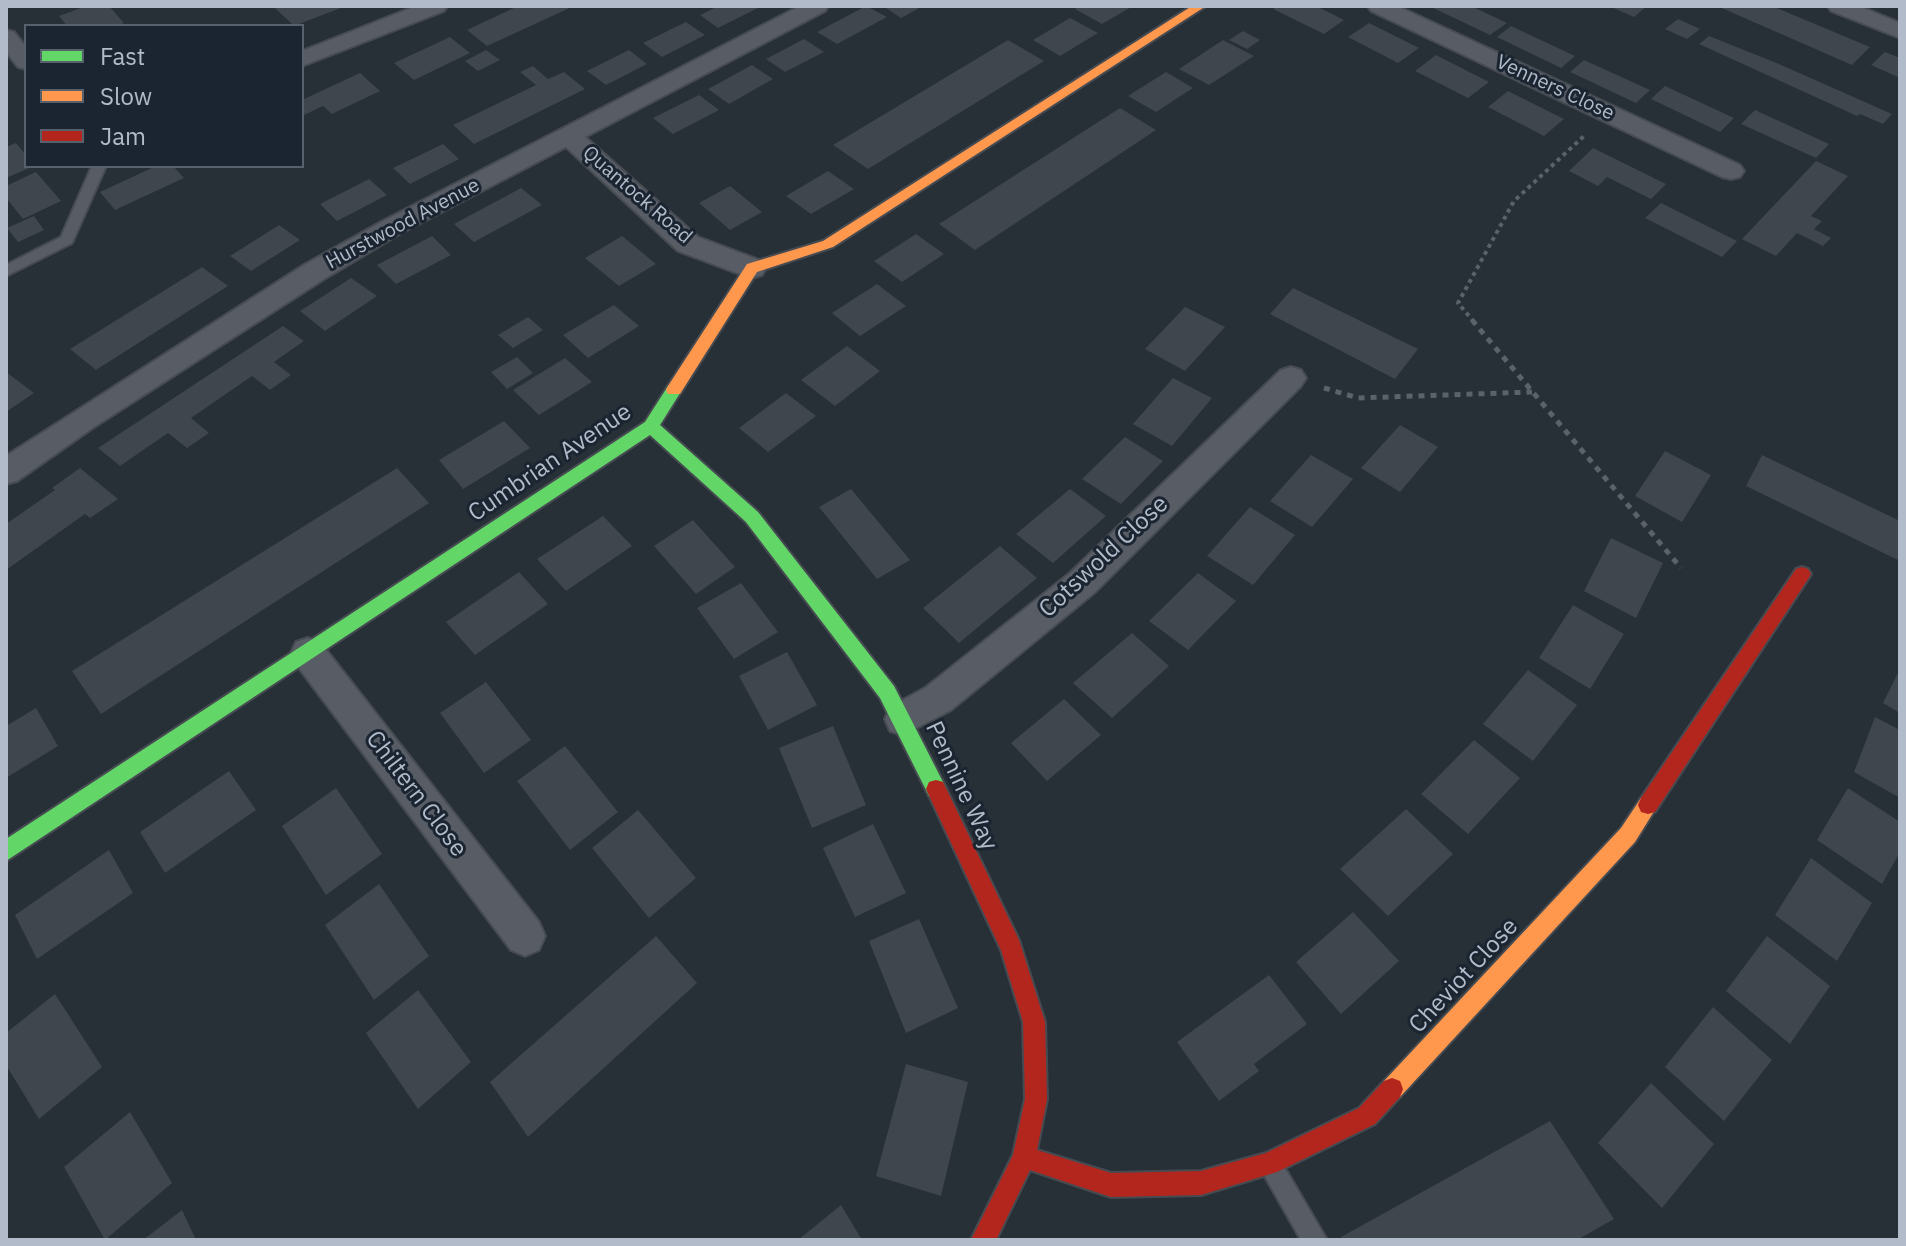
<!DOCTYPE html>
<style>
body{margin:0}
#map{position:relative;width:1906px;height:1246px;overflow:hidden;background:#272f37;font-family:"IBM Plex Sans",sans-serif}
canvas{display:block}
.frame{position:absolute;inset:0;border:8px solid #b1bbc9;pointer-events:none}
.legend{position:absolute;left:24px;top:24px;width:280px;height:144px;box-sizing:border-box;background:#1b2532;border:2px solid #57616e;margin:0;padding:10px 14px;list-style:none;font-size:24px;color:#b1bbc9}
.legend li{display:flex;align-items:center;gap:16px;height:40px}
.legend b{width:40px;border:2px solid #57616e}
</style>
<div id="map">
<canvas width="1906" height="1246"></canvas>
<div class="frame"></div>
<ul class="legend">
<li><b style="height:10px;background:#63d668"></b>Fast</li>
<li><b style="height:10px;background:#ff974d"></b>Slow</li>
<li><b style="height:10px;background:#b3261e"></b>Jam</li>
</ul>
</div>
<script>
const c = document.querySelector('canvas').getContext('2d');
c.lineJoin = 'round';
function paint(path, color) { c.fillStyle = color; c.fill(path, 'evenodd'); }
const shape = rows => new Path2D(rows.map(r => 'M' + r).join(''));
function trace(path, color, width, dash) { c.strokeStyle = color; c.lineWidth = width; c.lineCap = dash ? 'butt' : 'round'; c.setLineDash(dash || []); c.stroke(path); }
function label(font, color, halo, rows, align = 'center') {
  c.font = font + ' "IBM Plex Sans",sans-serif'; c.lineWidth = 6; c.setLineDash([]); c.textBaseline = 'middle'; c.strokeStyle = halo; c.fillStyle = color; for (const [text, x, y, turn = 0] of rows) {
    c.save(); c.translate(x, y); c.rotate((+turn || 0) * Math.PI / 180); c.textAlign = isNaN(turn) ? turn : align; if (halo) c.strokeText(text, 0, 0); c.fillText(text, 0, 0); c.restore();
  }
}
paint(shape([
 [86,6,109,6,124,23,116,26,67,26,59,16],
 [281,6,346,6,294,26,275,8],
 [518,6,574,6,487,46,467,30],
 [718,6,755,6,758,8,718,28,700,15],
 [866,6,887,17,837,44,817,32],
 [883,6,923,6,901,18],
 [1081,6,1133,6,1102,24,1075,9],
 [1278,6,1316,6,1344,20,1324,34,1273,9],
 [1429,6,1471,6,1507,23,1490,35],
 [1609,6,1647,6,1634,17],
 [1717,6,1772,6,1870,47,1852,65],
 [1070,18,1098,33,1060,56,1033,40],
 [1678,19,1700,29,1687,39,1665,29],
 [686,22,705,35,662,57,643,43],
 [1369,23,1419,48,1398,63,1348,37],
 [1511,26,1575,56,1561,68,1497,37],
 [1243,31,1260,40,1247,49,1229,40],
 [1709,36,1779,64,1892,114,1883,124,1860,114,1857,116,1699,44],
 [450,37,470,53,414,80,394,63],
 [804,39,824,52,785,72,766,59],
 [1008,40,1044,61,868,169,833,145],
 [1223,40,1254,56,1209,85,1179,69],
 [486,50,500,60,478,71,465,61],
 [629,50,647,64,606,85,587,71],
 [1885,52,1900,58,1900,78,1871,65],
 [1436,55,1489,82,1468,98,1415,71],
 [1584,60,1650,90,1636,103,1570,72],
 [752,65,773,79,729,104,708,89],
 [533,66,548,79,564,72,585,89,474,144,453,125,536,85,520,72],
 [1166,72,1193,88,1156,112,1128,96],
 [360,73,380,91,332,114,323,106,302,116,302,100],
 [1665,86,1734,118,1720,132,1651,99],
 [1508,91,1564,119,1544,136,1488,107],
 [699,95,719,110,673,134,653,118],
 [1120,108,1156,130,975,250,939,224],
 [1755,110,1829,144,1816,158,1741,124],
 [16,143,26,155,26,166,34,166,6,178,6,147],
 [443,144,459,159,410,184,393,168],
 [1593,148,1666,184,1651,199,1607,177,1598,186,1569,171],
 [1816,161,1848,176,1811,216,1822,221,1814,229,1831,238,1823,246,1797,233,1776,256,1742,239],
 [156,166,173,166,184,178,115,210,100,192],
 [828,171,854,189,811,214,786,196],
 [36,172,61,201,23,219,6,198,6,186],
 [369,179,387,195,337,221,320,204],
 [730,186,762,212,730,230,699,203],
 [521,188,542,205,474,242,454,224],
 [1661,203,1737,241,1722,257,1645,218],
 [34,216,44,230,18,242,7,228],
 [279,225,300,240,251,271,230,256],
 [916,234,944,254,902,282,874,261],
 [432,236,451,255,396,284,377,265],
 [622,236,656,264,619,286,585,258],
 [202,267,228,286,96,370,70,349],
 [351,278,377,296,325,331,300,311],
 [877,284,906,306,860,336,832,313],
 [1293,288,1418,349,1395,379,1270,314],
 [614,305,639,326,588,358,563,335],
 [1185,307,1225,327,1185,371,1145,349],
 [528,317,543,330,513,348,498,335],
 [283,326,304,341,274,362,291,375,270,390,252,376,191,418,209,433,187,448,168,433,120,466,98,448],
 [847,346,880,371,835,406,801,380],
 [517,357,533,373,507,389,491,372],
 [565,358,592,382,539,415,513,390],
 [6,372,34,393,6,412],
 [1173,378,1212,398,1172,446,1133,424],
 [786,393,816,416,768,452,739,428],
 [504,421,530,448,463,489,439,460],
 [1400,425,1438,447,1400,492,1361,468],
 [1125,437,1163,461,1121,504,1082,479],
 [1665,451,1711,475,1682,522,1635,496],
 [1311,455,1353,479,1312,527,1270,501],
 [1762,455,1900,521,1900,561,1746,486],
 [80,468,118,499,90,518,85,514,6,570,6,524,55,490,52,488],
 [397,468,429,503,101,714,72,671],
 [851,489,910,560,877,579,819,507],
 [1070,489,1106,516,1053,563,1016,534],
 [1250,507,1295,535,1253,585,1207,556],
 [603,516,632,546,566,591,537,559],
 [693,520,735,567,696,594,654,546],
 [1611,538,1663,563,1636,618,1584,591],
 [1000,546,1037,578,959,643,923,608],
 [519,572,548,604,475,655,446,622],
 [1198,573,1236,601,1188,650,1149,621],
 [741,583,778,632,734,659,697,608],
 [1573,605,1624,634,1590,689,1539,658],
 [1132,633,1169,666,1112,718,1073,683],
 [787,652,817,705,768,730,739,676],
 [1900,669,1900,713,1883,703],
 [1528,670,1577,705,1533,761,1483,724],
 [486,682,531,740,484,773,440,713],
 [1064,699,1101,735,1047,781,1011,743],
 [36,708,58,746,6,778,6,726],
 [1875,717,1900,730,1900,798,1854,772],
 [833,726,866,805,812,828,779,748],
 [1474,740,1520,778,1468,834,1421,794],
 [565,746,618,812,570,850,517,781],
 [229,771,256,810,165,873,140,832],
 [336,788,382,854,326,895,282,826],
 [1848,788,1900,822,1900,852,1882,884,1817,840],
 [1406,809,1453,854,1388,916,1340,869],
 [638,810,696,878,649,918,592,848],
 [873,824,906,893,855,917,823,848],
 [109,850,133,893,37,959,15,915],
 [1811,858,1872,903,1837,961,1775,915],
 [379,884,429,956,374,1000,325,925],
 [1353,912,1399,961,1341,1014,1296,962],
 [919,919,958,1008,906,1033,869,941],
 [656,936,697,983,528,1137,490,1082],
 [1767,936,1830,986,1790,1044,1726,991],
 [1269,975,1307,1024,1254,1064,1259,1071,1219,1101,1177,1042],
 [418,990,471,1062,418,1109,366,1033],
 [55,994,102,1067,39,1119,6,1065,6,1033],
 [1713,1007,1772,1060,1724,1121,1665,1067],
 [906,1064,968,1082,941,1196,876,1176],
 [1651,1083,1714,1144,1662,1208,1598,1143],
 [130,1112,172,1183,105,1240,64,1167],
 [1550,1121,1614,1219,1577,1240,1342,1240,1341,1237],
 [841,1205,862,1240,798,1240],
 [182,1210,196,1240,143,1240]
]), '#3f464d');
const lane = shape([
 [92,166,106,166,72,243,6,276,6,265,61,237,92,166],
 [1271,1154,1279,1158,1327,1240,1301,1240,1259,1166,1263,1158,1271,1154]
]);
const street = shape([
 [416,6,447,6,444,11,302,66,302,51,416,6],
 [800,6,828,6,825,11,585,137,698,237,762,261,766,268,762,275,752,278,742,275,678,251,566,147,401,233,324,279,94,427,17,481,6,484,6,456,304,265,383,221,800,6],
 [1368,6,1397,6,1740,165,1744,171,1740,177,1731,179,1722,177,1371,11,1368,6],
 [1828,6,1859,6,1900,23,1900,38,1831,11,1828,6],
 [6,30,14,32,26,47,26,69,18,67,6,52,6,30],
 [1291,367,1301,370,1306,378,1301,386,1094,593,951,710,903,735,890,731,885,719,890,707,925,688,1070,573,1281,370,1291,367],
 [308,638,320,642,539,922,545,936,539,950,525,956,511,950,296,664,291,653,296,642,308,638]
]);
const fast = shape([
 [674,384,682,390,660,425,758,512,894,686,943,782,946,789,943,796,936,798,929,796,880,698,746,522,650,435,6,861,6,839,645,422,668,386,674,384]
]);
const slow = shape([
 [1192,6,1206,6,833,247,757,272,680,394,668,394,666,390,668,386,747,264,823,241,1192,6],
 [1648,796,1655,798,1658,805,1635,842,1400,1097,1392,1100,1384,1097,1381,1089,1384,1081,1621,828,1641,798,1648,796]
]);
const jam = shape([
 [1802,567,1808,569,1811,574,1808,579,1655,812,1648,814,1641,812,1638,805,1641,798,1796,569,1802,567],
 [936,780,943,782,1019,940,1045,1022,1047,1099,1037,1150,1111,1173,1201,1171,1266,1153,1359,1108,1384,1081,1392,1078,1400,1081,1403,1089,1400,1097,1375,1124,1277,1172,1201,1195,1111,1197,1030,1170,996,1240,971,1240,1013,1155,1025,1099,1023,1022,1001,950,926,789,929,782,936,780]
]);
trace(lane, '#464b52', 4);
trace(street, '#464b52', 4);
trace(fast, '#464b52', 4);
trace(slow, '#464b52', 4);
trace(jam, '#464b52', 4);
trace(shape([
 [1474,322,1458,303,1514,201,1584,136]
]), '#5b6268', 4, [4, 4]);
trace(shape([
 [1472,320,1681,568],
 [1324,388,1358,398,1532,392]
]), '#5b6268', 5, [6, 6]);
paint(lane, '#585d65');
paint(street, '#585d65');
paint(fast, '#63d668');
paint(slow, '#ff974d');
paint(jam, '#b3261e');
label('20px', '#b1bbc9', '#1b2532', [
 ["Venners Close",1555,88,25],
 ["Quantock Road",637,195,41],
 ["Hurstwood Avenue",403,224,-28]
]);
label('24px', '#b1bbc9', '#1b2532', [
 ["Cumbrian Avenue",550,463,-34],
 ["Cotswold Close",1104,557,-43],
 ["Pennine Way",961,786,65],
 ["Chiltern Close",416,794,53],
 ["Cheviot Close",1464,976,-47]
]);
</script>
